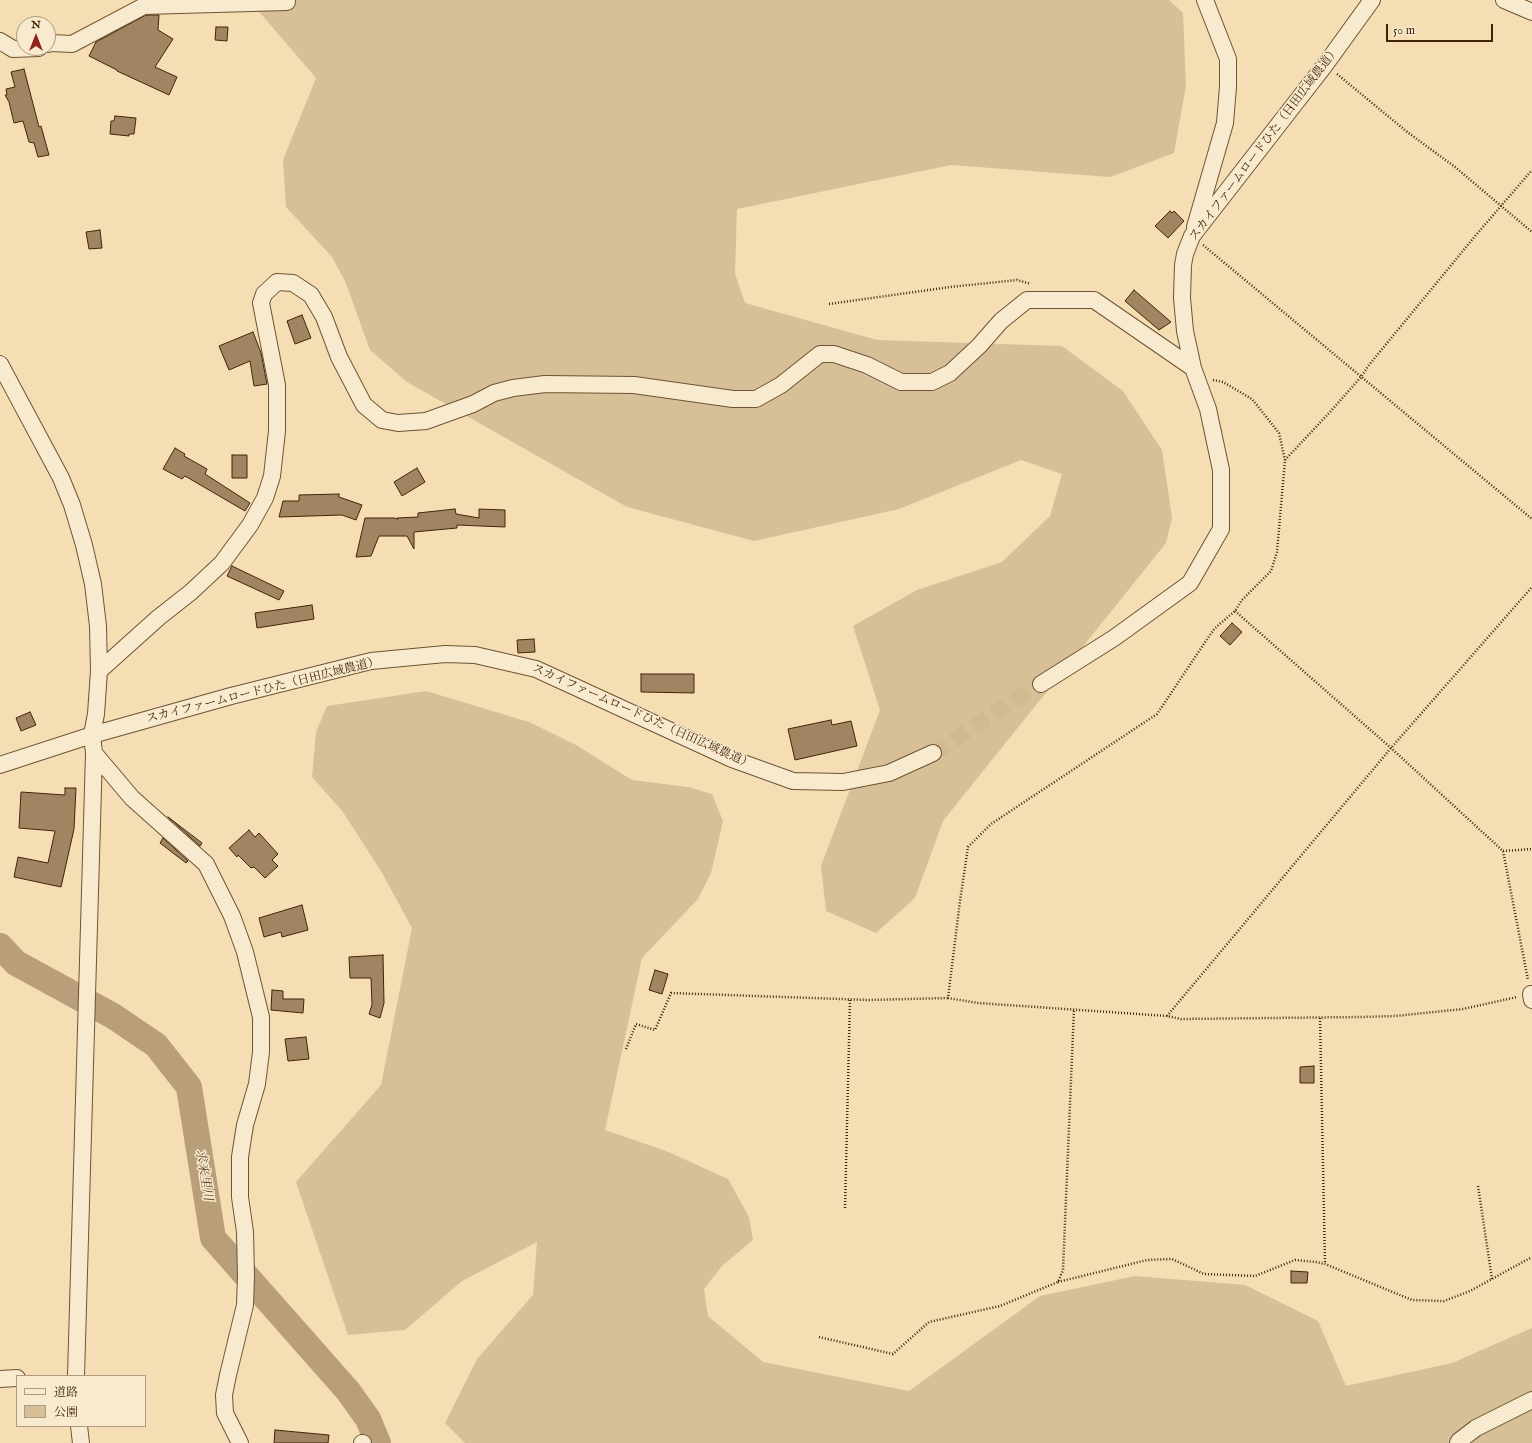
<!DOCTYPE html>
<meta charset="utf-8">
<style>
body{margin:0}
#map{position:relative;width:1532px;height:1443px;overflow:hidden;background:#f5deb4;font-family:"IM FELL English","Noto Serif JP",serif}
canvas{display:block}
.legend{position:absolute;left:16px;top:1375px;width:130px;height:52px;box-sizing:border-box;background:#f8eace;border:1px solid #af9b7f;margin:0;padding:5px 7px;list-style:none;font-size:12px;color:#422509}
.legend li{display:flex;align-items:center;gap:8px;height:20px}
.legend b{width:20px;border:1px solid #af9b7f}
.north{position:absolute;left:16px;top:16px;width:40px;height:40px;box-sizing:border-box;background:#f8eace;border:1px solid #af9b7f;border-radius:50%;rotate:0deg;font-size:11px;font-weight:700;line-height:16px;text-align:center;color:#422509}
.north::after{content:'';display:block;margin:auto;width:14px;height:18px;background:#8f2418;clip-path:polygon(50% 0,100% 100%,50% 72%,0 100%)}
.scale{position:absolute;left:1386px;top:24px;width:107px;height:18px;box-sizing:border-box;border:2px solid #422509;border-top:0;padding-left:5px;font-size:12px;line-height:14px;white-space:nowrap;color:#422509;-webkit-text-stroke:3px #f8eace;paint-order:stroke}
</style>
<div id="map">
<canvas width="1532" height="1443"></canvas>
<ul class="legend">
<li><b style="height:5px;background:#f8eace"></b>道路</li>
<li><b style="height:11px;background:#d7bf97"></b>公園</li>
</ul>
<div class="north">N</div>
<div class="scale">50 m</div>
</div>
<script>
const c = document.querySelector('canvas').getContext('2d');
c.lineJoin = 'round';
function paint(path, color) { c.fillStyle = color; c.fill(path, 'evenodd'); }
const shape = rows => new Path2D(rows.map(r => 'M' + r).join(''));
function trace(path, color, width, dash) { c.strokeStyle = color; c.lineWidth = width; c.lineCap = dash ? 'butt' : 'round'; c.setLineDash(dash || []); c.stroke(path); }
function label(font, color, halo, rows, align = 'center') {
  c.font = font + ' "IM FELL English","Noto Serif JP",serif'; c.lineWidth = 3; c.setLineDash([]); c.textBaseline = 'middle'; c.strokeStyle = halo; c.fillStyle = color; for (const [text, x, y, turn = 0] of rows) {
    c.save(); c.translate(x, y); c.rotate((+turn || 0) * Math.PI / 180); c.textAlign = isNaN(turn) ? turn : align; if (halo) c.strokeText(text, 0, 0); c.fillText(text, 0, 0); c.restore();
  }
}
paint(shape([
 [249,0,1169,0,1183,13,1186,85,1174,153,1110,177,951,165,737,209,735,274,745,303,877,340,1062,346,1123,391,1162,450,1172,518,1166,543,943,821,915,898,876,933,826,911,821,866,880,710,853,626,917,590,1002,562,1050,516,1062,474,1021,460,899,509,754,541,627,507,407,382,370,350,345,281,332,257,286,207,283,160,316,78],
 [426,691,529,722,576,745,632,780,688,787,712,794,723,821,711,873,698,899,642,958,605,1130,666,1151,728,1179,749,1217,753,1240,722,1266,704,1289,708,1316,763,1362,909,1391,1040,1296,1135,1276,1245,1285,1318,1321,1346,1386,1452,1363,1532,1328,1532,1443,465,1443,445,1423,477,1359,533,1295,537,1242,462,1281,405,1330,348,1335,296,1182,381,1085,412,928,381,871,343,812,312,777,316,732,327,706]
]), '#d7bf97');
trace(shape([
 [0,946,16,963,113,1016,156,1045,189,1087,213,1238,348,1391,368,1419,378,1443]
]), '#b89f7a', 26);
const building = shape([
 [146,15,159,15,158,30,173,39,155,67,177,77,169,95,117,71,117,70,89,56,96,42,146,15],
 [216,27,228,27,227,41,215,40,216,27],
 [24,69,39,127,41,126,49,155,38,157,34,143,29,142,23,121,14,123,9,102,5,95,7,95,6,89,15,87,11,72,24,69],
 [115,116,136,118,134,134,129,134,129,136,110,134,111,121,114,121,115,116],
 [1170,211,1172,213,1174,211,1184,221,1168,238,1155,226,1170,211],
 [100,230,102,248,89,249,86,232,100,230],
 [1134,290,1171,322,1159,330,1125,301,1134,290],
 [302,315,311,338,295,344,287,321,302,315],
 [253,332,261,353,267,384,254,386,250,361,229,370,219,346,253,332],
 [175,448,185,454,184,456,207,469,205,474,250,503,245,511,185,476,182,479,163,469,175,448],
 [232,455,247,455,247,478,232,478,232,455],
 [417,468,425,482,402,496,394,482,417,468],
 [339,494,339,497,362,505,356,520,342,515,279,517,283,501,299,501,299,495,339,494],
 [455,509,456,514,479,518,479,509,505,510,505,527,457,525,457,528,414,532,414,549,407,536,379,536,371,556,356,557,365,518,394,518,398,519,397,518,418,517,418,513,455,509],
 [232,566,284,591,279,600,227,576,232,566],
 [312,605,314,619,257,628,255,613,312,605],
 [1232,623,1242,632,1230,645,1220,636,1232,623],
 [534,639,535,652,518,653,517,640,534,639],
 [641,674,694,674,694,693,641,692,641,674],
 [30,712,36,725,21,731,16,718,30,712],
 [831,720,832,725,851,721,857,746,795,760,788,729,831,720],
 [65,788,76,788,74,829,61,887,14,877,18,857,48,863,55,831,19,828,21,792,65,795,65,788],
 [168,817,202,843,200,846,168,817],
 [249,830,255,837,259,833,278,854,272,860,278,866,265,878,254,867,251,868,238,855,237,857,229,848,249,830],
 [163,838,188,861,186,863,160,843,163,838],
 [302,905,308,930,282,937,281,932,264,937,259,918,302,905],
 [383,955,384,1003,380,1018,369,1014,372,1005,371,978,350,978,349,957,383,955],
 [655,970,668,974,662,994,649,990,655,970],
 [272,990,283,991,283,999,304,999,303,1013,271,1010,272,990],
 [306,1037,309,1059,288,1061,285,1039,306,1037],
 [1314,1066,1314,1083,1300,1083,1300,1067,1314,1066],
 [1291,1271,1308,1272,1307,1283,1291,1283,1291,1271],
 [275,1430,329,1435,328,1443,274,1443,275,1430]
]);
paint(building, '#9f8562');
trace(building, '#422509', 1);
trace(shape([
 [933,753,1041,684]
]), '#d1b992', 16, [16, 8]);
const minor = shape([
 [1504,0,1532,12],
 [0,41,13,49,39,48],
 [48,44,51,43,72,44,144,6,287,2],
 [1195,227,1225,123,1228,87,1228,59,1205,0],
 [0,364,61,478,72,505,84,545,93,584,98,626,99,671,96,714,92,735,94,753,76,1376],
 [99,671,158,618,191,592,222,563,250,525,265,498,272,476,277,431,277,385,261,303,264,294,277,282,293,283,311,295,324,317,339,357,364,405,382,420,398,423,426,421,473,404,494,393,513,388,545,384,634,385,733,399,756,399,781,385,820,354,834,354,867,365,901,382,932,382,950,373,979,346,1001,321,1027,300,1094,300,1193,368],
 [1041,684,1114,638,1190,583,1221,529,1221,470,1208,409,1193,368,1185,331,1182,298,1183,265,1185,254,1192,236,1325,65,1372,0],
 [94,753,132,798,206,864,232,916,245,952,261,1017,261,1052,257,1084,245,1125,240,1157,240,1197,245,1232,246,1276,245,1305,228,1375,224,1395,225,1413,240,1443],
 [0,765,92,735,231,696,371,661,445,654,475,655,536,669,732,759,793,781,843,782,889,773,933,753],
 [1531,994,1532,1000],
 [0,1379,17,1378],
 [79,1426,81,1443],
 [362,1443,363,1443],
 [1458,1443,1459,1441,1476,1428,1532,1400]
]);
trace(minor, '#6f5334', 18);
trace(shape([
 [1337,74,1406,131,1455,167,1532,232],
 [1203,245,1532,519],
 [829,304,950,287,1017,280,1031,284],
 [1213,380,1223,382,1252,399,1279,433,1285,460,1277,552,1271,571,1242,600,1235,611,1214,629,1157,714,991,824,968,847,960,901,948,998,978,1003,1167,1016,1181,1019,1361,1017,1395,1016,1463,1009,1517,997],
 [1285,460,1330,412,1361,377,1369,365,1476,235,1532,170],
 [1235,611,1391,748,1503,851,1528,980],
 [1503,851,1532,849],
 [1167,1016,1391,748,1532,587],
 [1320,1018,1325,1264],
 [626,1049,636,1024,655,1030,671,993,869,1000,948,998],
 [1478,1186,1492,1279],
 [845,1208,850,999],
 [1058,1282,1147,1260,1172,1259,1204,1274,1255,1276,1295,1260,1316,1262,1325,1264,1412,1300,1444,1301,1470,1291,1532,1257],
 [819,1337,893,1354,929,1322,1000,1306,1058,1282,1063,1270,1074,1009]
]), '#422509', 2.5, [1, 2]);
trace(minor, '#f8eace', 16);
label('12px', '#422509', '#f8eace', [
 ["スカイファームロードひた（日田広域農道）",1265,144,-53],
 ["スカイファームロードひた（日田広域農道）",263,691,-14],
 ["スカイファームロードひた（日田広域農道）",642,717,24]
]);
label('italic 13px', '#654a2b', '#f8eace', [
 ["求来里川",203,1175,81]
]);
</script>
